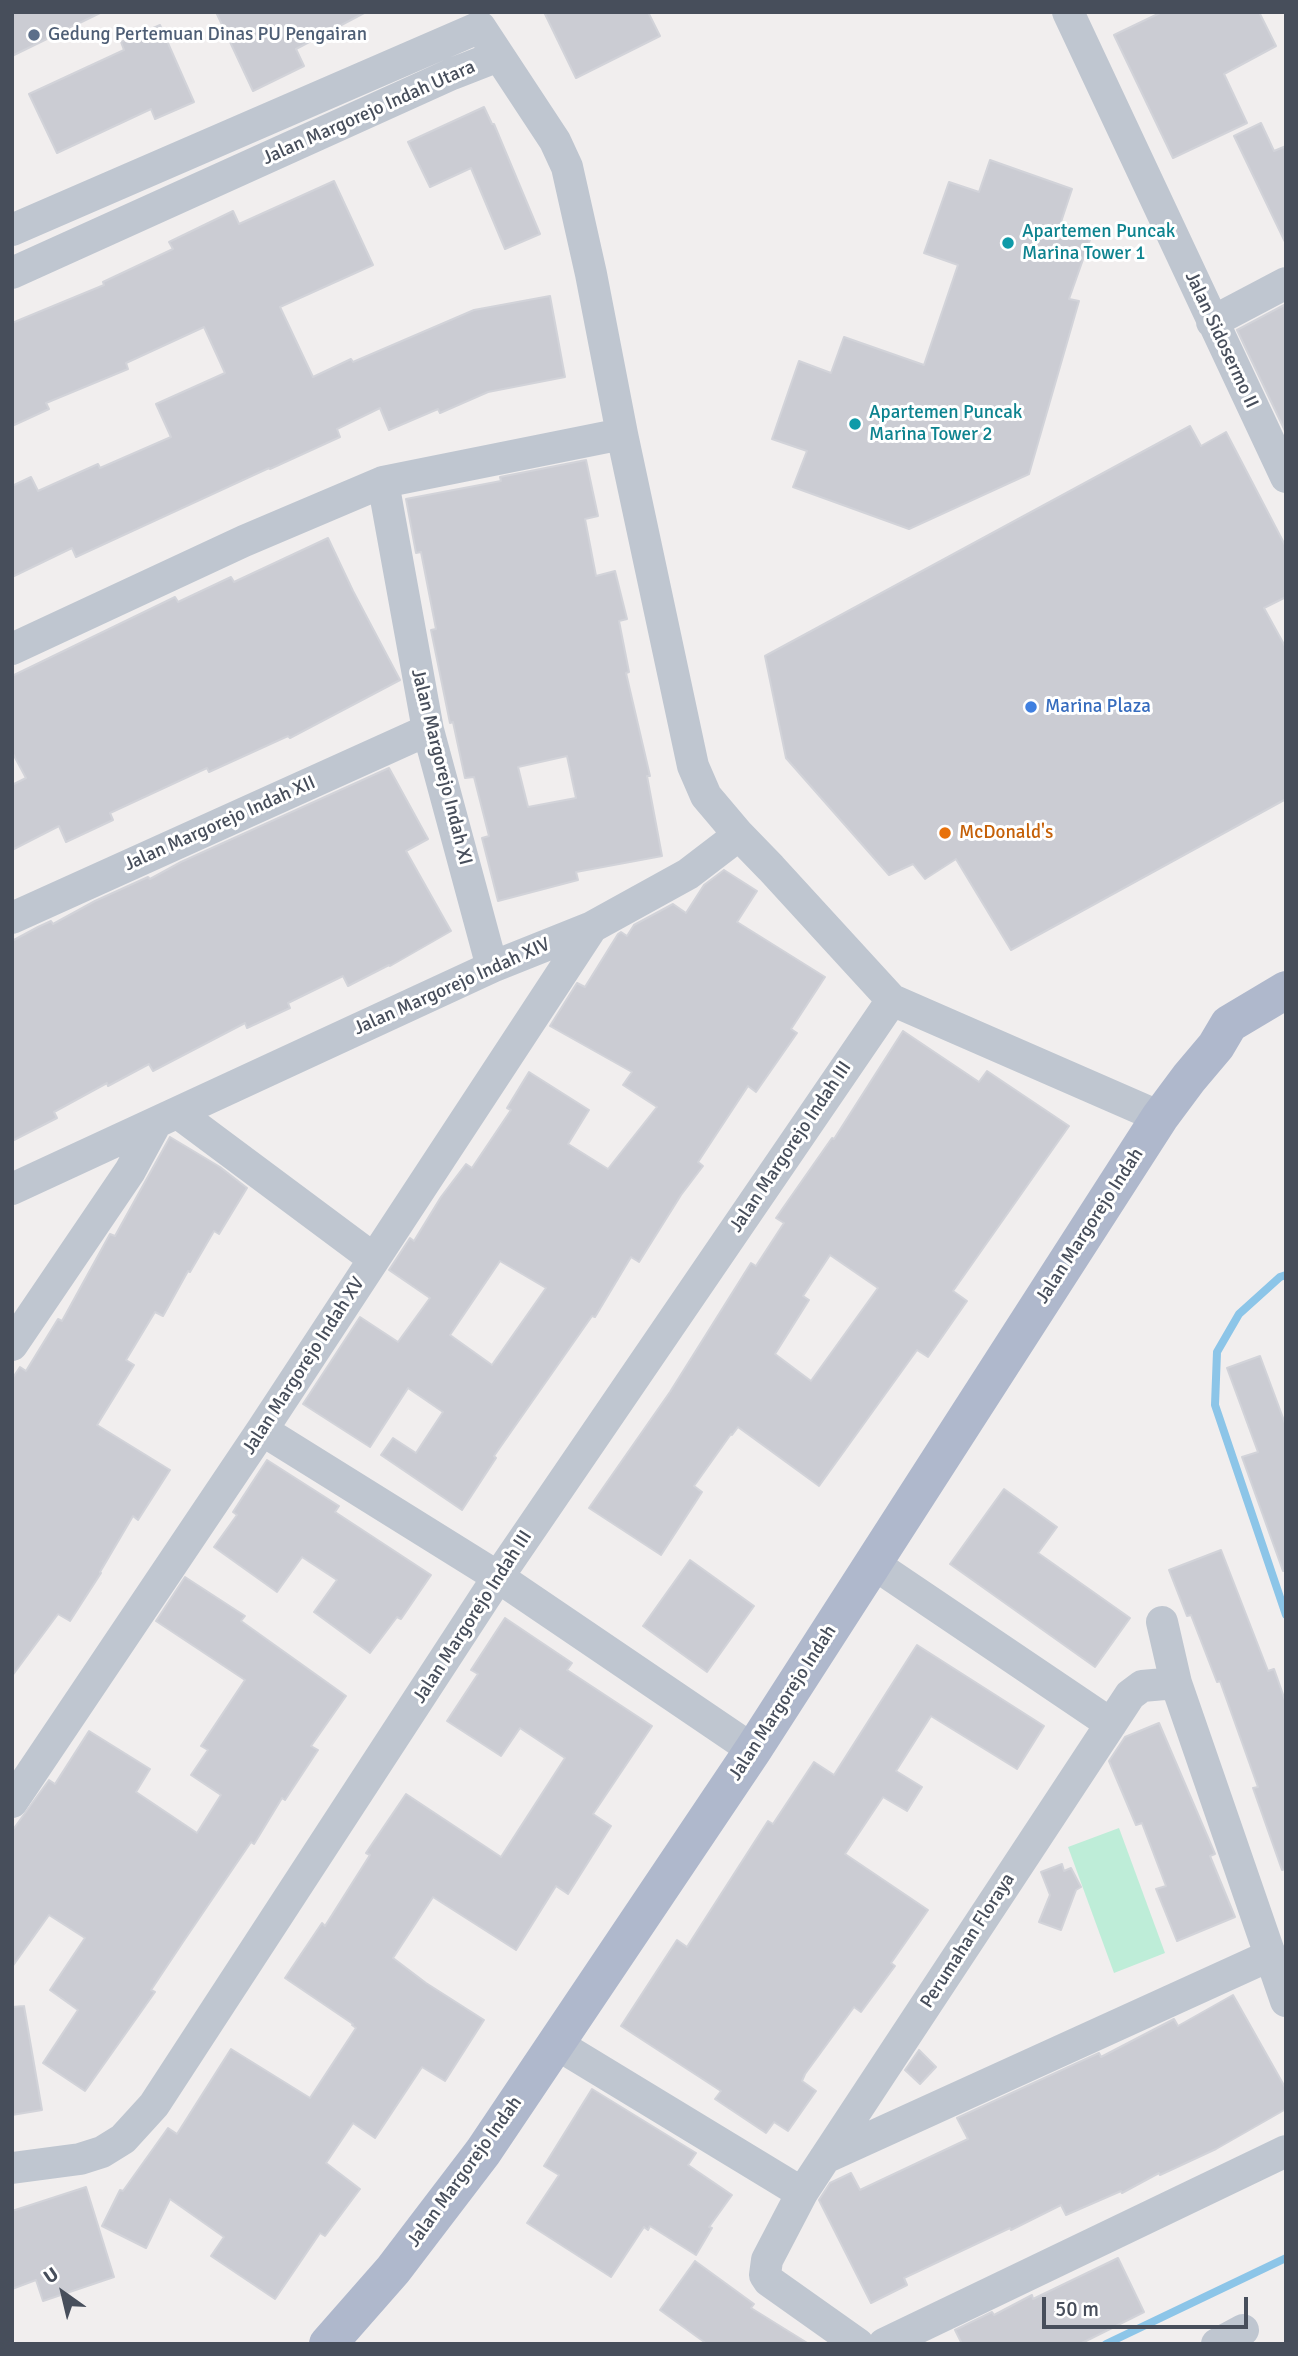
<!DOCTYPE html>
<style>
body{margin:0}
#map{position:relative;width:1298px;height:2356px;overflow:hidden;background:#f1eeee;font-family:Signika,sans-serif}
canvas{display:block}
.frame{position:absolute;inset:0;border:14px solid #474e5b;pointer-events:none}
.north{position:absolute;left:28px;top:2258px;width:70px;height:70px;-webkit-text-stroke:5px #fff;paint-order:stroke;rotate:326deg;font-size:19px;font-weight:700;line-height:28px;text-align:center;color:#474e5b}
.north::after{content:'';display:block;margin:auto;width:24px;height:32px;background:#474e5b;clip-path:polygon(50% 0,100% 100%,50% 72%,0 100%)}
.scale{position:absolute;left:1042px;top:2297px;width:206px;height:32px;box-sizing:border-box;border:4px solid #474e5b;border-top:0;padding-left:9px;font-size:21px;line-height:24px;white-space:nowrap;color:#474e5b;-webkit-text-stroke:5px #fff;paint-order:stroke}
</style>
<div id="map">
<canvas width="1298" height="2356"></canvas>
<div class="frame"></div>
<div class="north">U</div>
<div class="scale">50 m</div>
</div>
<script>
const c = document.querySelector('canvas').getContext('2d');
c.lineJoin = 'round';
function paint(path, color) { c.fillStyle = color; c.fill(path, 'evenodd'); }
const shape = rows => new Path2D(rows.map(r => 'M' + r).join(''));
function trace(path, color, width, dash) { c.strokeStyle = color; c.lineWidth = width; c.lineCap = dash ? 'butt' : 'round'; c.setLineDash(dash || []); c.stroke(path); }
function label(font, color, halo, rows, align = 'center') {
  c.font = font + ' Signika,sans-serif'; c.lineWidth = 6; c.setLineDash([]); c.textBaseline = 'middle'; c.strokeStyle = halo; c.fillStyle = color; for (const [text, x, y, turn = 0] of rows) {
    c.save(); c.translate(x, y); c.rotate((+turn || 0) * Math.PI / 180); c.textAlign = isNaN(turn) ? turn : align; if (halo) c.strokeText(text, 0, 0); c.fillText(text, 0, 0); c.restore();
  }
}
paint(shape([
 [1119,1828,1165,1953,1114,1973,1068,1847]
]), '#beedd8');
trace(shape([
 [1286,1275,1280,1277,1239,1314,1217,1352,1215,1405,1286,1615],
 [1106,2344,1286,2258]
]), '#8cc5e8', 8);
const building = shape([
 [12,12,102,12,12,56,12,12],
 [216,12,366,12,296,49,304,66,253,91,216,12],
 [544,12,648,12,660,36,576,78,544,12],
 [1162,12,1259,12,1276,46,1224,74,1247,123,1173,158,1114,35,1162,12],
 [160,25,194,102,155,119,151,109,57,153,29,94,124,50,121,42,160,25],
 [484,107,492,124,494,124,540,234,505,249,471,168,430,187,408,142,484,107],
 [1261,123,1274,151,1286,146,1286,244,1234,136,1261,123],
 [990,160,1072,189,1061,222,1092,234,1069,299,1079,301,1029,474,909,529,793,487,807,451,772,439,799,361,831,373,844,337,924,365,958,265,924,253,949,182,979,192,990,160],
 [334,181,373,265,280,307,313,377,351,359,353,362,474,310,550,296,565,377,488,392,440,413,438,409,389,430,380,408,337,429,340,437,270,469,269,468,76,557,72,548,12,577,12,486,31,477,38,491,98,464,100,468,171,437,156,404,225,373,204,327,126,363,128,369,46,403,49,409,12,426,12,323,104,285,103,282,173,249,169,242,233,211,239,224,334,181],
 [1286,304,1286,433,1237,330,1286,304],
 [1190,426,1201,446,1226,432,1286,547,1286,597,1264,608,1286,648,1286,799,1011,950,956,859,925,879,913,864,889,875,786,758,765,656,1190,426],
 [586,460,598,516,585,519,596,576,615,571,627,619,619,621,629,672,626,673,650,776,647,776,662,856,576,872,578,880,498,901,482,838,489,836,474,777,465,778,453,722,450,723,431,630,436,629,421,552,416,553,406,499,501,481,500,477,586,460],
 [567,756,576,798,528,807,518,767,567,756],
 [328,538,353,591,400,680,290,738,288,736,209,772,207,768,110,813,113,820,66,842,59,826,12,850,12,785,26,778,12,752,12,676,175,597,178,602,231,577,234,582,328,538],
 [389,768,428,839,406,851,451,931,390,966,389,965,348,986,343,976,288,1003,290,1008,247,1028,245,1023,153,1071,149,1064,108,1086,107,1083,54,1112,57,1118,12,1141,12,941,38,927,51,921,53,924,95,901,148,877,150,879,181,862,389,768],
 [724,870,757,891,737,922,825,977,791,1029,797,1033,756,1092,748,1086,698,1162,703,1166,681,1195,639,1262,631,1257,595,1317,592,1316,494,1456,496,1458,462,1510,381,1455,393,1438,416,1453,443,1412,408,1388,370,1447,303,1404,360,1317,398,1342,430,1298,389,1270,410,1238,414,1241,441,1197,466,1164,472,1168,511,1110,507,1108,529,1072,589,1110,568,1144,608,1169,657,1107,623,1085,632,1072,550,1026,577,983,585,987,618,934,621,932,627,936,634,925,673,904,686,913,704,885,724,870],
 [500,1261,546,1288,492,1365,450,1335,500,1261],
 [903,1031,979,1082,987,1071,1069,1126,953,1291,967,1301,928,1357,917,1350,819,1486,738,1427,732,1435,731,1434,694,1486,702,1492,661,1555,589,1508,670,1392,751,1263,756,1266,784,1223,776,1218,832,1138,834,1139,903,1031],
 [830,1255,878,1288,811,1381,775,1354,809,1300,803,1296,830,1255],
 [170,1137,220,1167,247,1188,219,1234,214,1231,190,1272,188,1271,163,1316,155,1312,126,1360,134,1365,97,1425,170,1470,138,1520,133,1516,100,1572,101,1573,70,1621,58,1614,12,1676,12,1379,20,1367,26,1371,58,1319,62,1321,110,1234,115,1236,170,1137],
 [1260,1356,1286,1426,1286,1570,1283,1571,1242,1457,1258,1452,1227,1368,1260,1356],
 [267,1460,339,1506,335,1512,431,1575,401,1619,397,1617,370,1653,314,1612,337,1580,302,1557,277,1592,214,1547,237,1515,233,1512,267,1460],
 [1004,1489,1057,1527,1038,1553,1130,1618,1095,1667,950,1564,1004,1489],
 [1221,1550,1268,1671,1274,1669,1286,1703,1286,1869,1282,1870,1253,1788,1258,1787,1220,1681,1217,1682,1191,1615,1187,1616,1169,1570,1221,1550],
 [690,1560,754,1606,707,1672,643,1626,690,1560],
 [185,1577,245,1616,241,1621,346,1696,311,1746,318,1750,285,1800,282,1798,254,1844,251,1842,183,1942,151,1990,155,1992,85,2091,43,2063,78,2010,50,1990,85,1938,49,1915,12,1967,12,1831,49,1780,55,1784,89,1731,150,1769,136,1792,197,1833,221,1795,191,1775,208,1750,201,1746,245,1680,156,1621,185,1577],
 [505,1618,572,1663,567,1670,652,1726,593,1814,611,1826,568,1894,556,1886,516,1950,433,1897,393,1958,426,1983,484,2020,445,2081,422,2067,375,2138,353,2123,326,2163,360,2189,325,2236,320,2233,275,2299,211,2256,224,2237,170,2199,146,2248,102,2226,120,2190,123,2191,168,2128,177,2134,231,2049,310,2098,356,2028,352,2025,353,2024,285,1978,322,1923,325,1926,370,1855,366,1853,406,1794,501,1857,565,1758,520,1728,501,1756,447,1721,478,1674,471,1670,505,1618],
 [917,1645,1044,1726,1017,1769,931,1716,896,1771,922,1787,907,1811,883,1797,845,1854,928,1910,891,1963,895,1966,861,2012,854,2007,805,2074,802,2081,816,2091,788,2131,774,2122,766,2133,715,2099,721,2091,621,2026,677,1940,687,1947,768,1821,773,1824,814,1762,834,1775,917,1645],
 [1159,1723,1215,1854,1210,1856,1235,1917,1177,1941,1156,1889,1166,1886,1142,1823,1136,1825,1109,1761,1125,1737,1159,1723],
 [1062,1864,1064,1871,1071,1868,1081,1887,1076,1890,1061,1930,1039,1922,1050,1895,1041,1872,1062,1864],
 [1233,1995,1286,2089,1286,2109,1216,2149,1160,2175,1159,2173,1122,2193,1121,2191,1066,2215,1061,2205,1011,2230,1010,2228,904,2278,907,2285,871,2303,819,2200,830,2183,851,2173,860,2190,968,2139,957,2118,1099,2053,1101,2057,1174,2019,1178,2026,1233,1995],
 [24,2006,42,2110,12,2115,12,2007,24,2006],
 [919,2050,936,2067,920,2084,905,2070,919,2050],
 [592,2089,696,2153,688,2165,732,2195,709,2227,712,2228,696,2255,650,2226,648,2230,644,2227,611,2277,527,2223,559,2175,544,2166,592,2089],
 [86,2187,114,2277,43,2301,36,2280,12,2289,12,2211,86,2187],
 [1118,2258,1144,2312,1080,2344,962,2344,955,2330,992,2312,994,2315,1032,2295,1033,2299,1118,2258],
 [695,2261,754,2304,751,2308,809,2344,707,2344,660,2310,695,2261]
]);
paint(building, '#cbccd3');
trace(building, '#d2d3d9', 2);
trace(shape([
 [1068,12,1286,477],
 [12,230,480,27,555,141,567,167,591,274,622,434,693,766,706,796,739,835,771,868,892,1000,1160,1117],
 [12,273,452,74,498,56],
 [1212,322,1286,283],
 [383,482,428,730,492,967],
 [12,649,244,541,383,482,622,434],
 [12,918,428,730],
 [178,1113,374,1259],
 [12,1189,492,967,592,927,688,874,739,835],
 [12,1345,130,1171,156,1123],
 [262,1430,498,1577,753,1750],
 [874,1564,1111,1724],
 [1162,1622,1176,1683,1286,2001],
 [12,1802,262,1430,592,927],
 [555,2043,802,2193],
 [825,2158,1271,1955],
 [12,2168,80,2159,102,2152,123,2139,154,2105,498,1577,892,1000],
 [858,2344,769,2281,765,2275,767,2260,802,2193,1130,1695,1142,1686,1176,1683],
 [884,2344,1286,2151],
 [1217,2344,1243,2330]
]), '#bfc6d0', 32);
trace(shape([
 [328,2344,393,2270,483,2152,753,1750,1160,1117,1189,1078,1216,1046,1229,1024,1286,990]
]), '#afb8cc', 38);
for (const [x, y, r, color] of [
 [34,35,7,"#5c6f8a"],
 [1008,243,7,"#0f9aa8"],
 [855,424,7,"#0f9aa8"],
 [1031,707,7,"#3f7fe0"],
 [945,833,7,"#e8710a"]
]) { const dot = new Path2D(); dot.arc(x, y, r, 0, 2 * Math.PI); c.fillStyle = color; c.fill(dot); trace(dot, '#fff', 2.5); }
label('19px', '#4e5e75', '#fff', [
 ["Gedung Pertemuan Dinas PU Pengairan",48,35]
], 'left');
label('19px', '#474e5b', '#fff', [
 ["Jalan Margorejo Indah Utara",369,113,-24],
 ["Jalan Sidosermo II",1221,340,65],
 ["Jalan Margorejo Indah XI",441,767,76],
 ["Jalan Margorejo Indah XII",220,824,-24],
 ["Jalan Margorejo Indah XIV",452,987,-24],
 ["Jalan Margorejo Indah III",791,1147,-56],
 ["Jalan Margorejo Indah",1090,1226,-57],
 ["Jalan Margorejo Indah XV",304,1366,-57],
 ["Jalan Margorejo Indah III",473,1617,-57],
 ["Jalan Margorejo Indah",783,1703,-57],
 ["Perumahan Floraya",968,1941,-57],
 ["Jalan Margorejo Indah",465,2172,-54]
]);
label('19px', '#0d838f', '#fff', [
 ["Apartemen Puncak",1022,232],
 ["Marina Tower 1",1022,254],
 ["Apartemen Puncak",869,413],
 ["Marina Tower 2",869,435]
], 'left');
label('19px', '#366cbe', '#fff', [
 ["Marina Plaza",1045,707]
], 'left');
label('19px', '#c56008', '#fff', [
 ["McDonald's",959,833]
], 'left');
</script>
